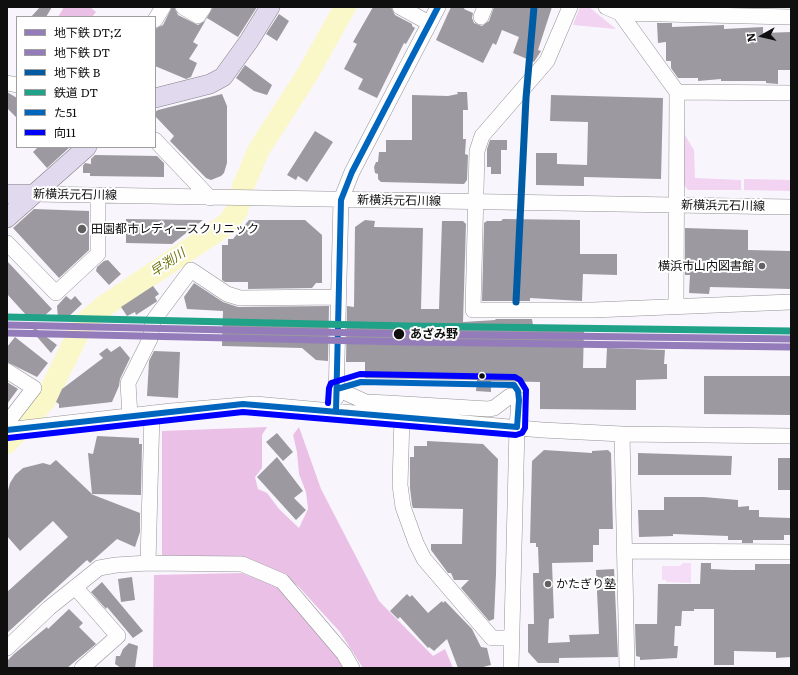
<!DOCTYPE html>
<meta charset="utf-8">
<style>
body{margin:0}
#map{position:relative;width:798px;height:675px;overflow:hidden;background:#f8f5fc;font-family:Literata,"Noto Sans JP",serif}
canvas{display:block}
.frame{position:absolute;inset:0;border:8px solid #0f0f0f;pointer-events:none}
.legend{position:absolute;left:16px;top:16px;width:140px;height:132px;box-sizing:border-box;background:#fff;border:1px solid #9f9f9f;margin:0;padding:5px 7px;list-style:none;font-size:12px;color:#0f0f0f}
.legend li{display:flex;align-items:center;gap:8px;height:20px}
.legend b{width:20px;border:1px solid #9f9f9f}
.north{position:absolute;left:742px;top:16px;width:40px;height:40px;-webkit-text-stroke:3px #fff;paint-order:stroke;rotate:262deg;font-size:11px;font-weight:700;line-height:16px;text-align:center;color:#0f0f0f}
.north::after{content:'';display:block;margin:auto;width:14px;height:18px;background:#0f0f0f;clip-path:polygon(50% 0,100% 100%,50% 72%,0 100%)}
</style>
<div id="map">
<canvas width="798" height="675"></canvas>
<div class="frame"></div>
<ul class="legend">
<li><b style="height:5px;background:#937cb9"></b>地下鉄 DT;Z</li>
<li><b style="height:5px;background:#937cb9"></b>地下鉄 DT</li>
<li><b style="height:5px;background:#005ba5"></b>地下鉄 B</li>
<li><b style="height:5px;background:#20a288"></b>鉄道 DT</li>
<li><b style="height:5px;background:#0065bd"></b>た51</li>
<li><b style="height:5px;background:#00f"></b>向11</li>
</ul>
<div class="north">N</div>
</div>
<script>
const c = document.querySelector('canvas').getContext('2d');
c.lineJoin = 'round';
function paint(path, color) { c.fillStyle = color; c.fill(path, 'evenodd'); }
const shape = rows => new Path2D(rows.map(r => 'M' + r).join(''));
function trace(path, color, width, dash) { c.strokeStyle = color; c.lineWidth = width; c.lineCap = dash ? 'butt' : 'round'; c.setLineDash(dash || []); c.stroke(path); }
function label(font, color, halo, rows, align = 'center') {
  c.font = font + ' Literata,"Noto Sans JP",serif'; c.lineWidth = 4; c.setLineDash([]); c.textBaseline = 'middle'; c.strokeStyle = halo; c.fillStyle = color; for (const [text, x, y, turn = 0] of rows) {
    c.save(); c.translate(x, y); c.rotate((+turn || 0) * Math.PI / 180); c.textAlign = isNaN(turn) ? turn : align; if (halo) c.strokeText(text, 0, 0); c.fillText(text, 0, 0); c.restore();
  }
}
paint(shape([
 [580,7,589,7,616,29,573,25],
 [683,132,694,150,695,178,741,180,741,190,688,190,681,181],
 [744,179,791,180,791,191,744,190]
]), '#f2d3f2');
paint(shape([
 [64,7,90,7,96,12,92,17,58,17],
 [267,427,262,435,262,468,255,477,258,489,267,493,279,509,299,528,308,509,306,492,299,474,297,452,293,435,299,427,321,489,379,601,433,656,445,649,453,668,363,668,340,632,298,586,249,559,162,556,162,431],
 [242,573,277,586,337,656,344,668,153,668,154,575]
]), '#ebc0e6');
paint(shape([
 [683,563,691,563,691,583,666,582,666,580,662,580,662,566,680,566]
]), '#f5ddf8');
trace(shape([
 [7,443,46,399,83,324,103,307,227,224,237,211,243,187,258,151,307,75,345,7]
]), '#faf8c8', 22);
paint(shape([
 [40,7,52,7,46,17,31,17],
 [172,7,174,7,178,15,198,25,205,21,213,7,257,7,238,37,207,18,193,42,198,45,189,59,197,63,191,77,186,79,155,66,155,29,163,25],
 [373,7,391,7,395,15,412,24,412,26,415,28,406,44,404,43,377,98,358,89,363,79,344,69,357,44,353,42],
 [451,7,465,7,464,9,473,13,472,18,474,23,482,26,489,21,494,7,552,7,538,50,541,51,534,62,513,53,519,37,502,30,496,45,493,43,483,63,436,40],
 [279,14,289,21,277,41,266,34],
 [657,23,672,23,672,27,724,25,724,29,763,27,763,33,791,32,791,70,778,70,778,84,766,83,766,81,721,81,721,79,698,81,698,78,678,78,671,68,671,61,666,61,666,42,658,43],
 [245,65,272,85,267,95,254,91,236,78],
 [7,92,17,98,17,118,7,108],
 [457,92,467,92,468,110,463,110,463,139,466,139,465,154,468,155,467,180,464,184,381,182,378,179,378,174,375,173,374,167,376,162,378,162,379,152,386,152,386,140,412,140,412,95,448,96,458,94],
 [222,94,227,106,227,163,224,173,221,176,211,180,206,178,170,141,174,136,155,116,155,112,158,110],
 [551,95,663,98,661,179,584,177,584,186,536,185,536,153,557,153,557,164,587,165,588,122,550,121],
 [315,131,333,142,307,182,298,176,296,180,287,175],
 [490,140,507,140,507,150,501,150,501,174,491,174,491,167,487,167,487,149],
 [38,147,70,147,47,168,33,152],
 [95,155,157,156,164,163,164,177,90,176,90,173,83,173,83,166,85,163,91,164,91,159],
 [34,209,89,211,89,250,59,278,13,228],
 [126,219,203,220,172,244,126,243],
 [503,219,580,220,580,254,617,254,617,275,583,274,582,301,530,298,530,301,482,301,484,223,487,221,501,221],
 [249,220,305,220,322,235,322,283,316,283,312,288,248,289,248,282,225,282,222,280,222,245,228,245,228,239,233,239],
 [365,220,375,221,374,227,423,228,421,309,439,309,442,221,463,221,466,224,463,322,496,320,495,319,532,319,533,325,584,328,583,368,606,368,607,348,665,350,664,364,667,364,667,379,636,380,636,410,540,409,540,382,491,381,491,392,476,391,477,380,365,378,365,362,346,362,347,306,354,307,355,227],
 [685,228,748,230,748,250,791,251,791,289,710,287,709,294,689,293,690,275,685,275],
 [108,260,121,274,109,285,96,271,97,267,104,261],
 [7,261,52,309,42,318,38,315,27,316,7,294],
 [194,283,223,302,238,307,329,306,328,361,316,360,302,348,222,346,223,311,187,309,184,297],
 [153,286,159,294,155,297,157,301,156,302,136,315,135,312,127,316,121,307],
 [66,296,71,300,75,296,82,304,67,318,58,318,57,306],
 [35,328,57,345,51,353,32,331],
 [15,337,48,363,37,377,7,362,7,347],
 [120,346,130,358,120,379,119,386,112,402,59,408,59,404,56,402,62,389,103,358,99,354,107,348,111,352],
 [154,351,180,352,178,398,147,396,149,361],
 [704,376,790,376,790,415,704,414],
 [7,382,18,389,7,404],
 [277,433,293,452,283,461,266,442],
 [97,436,139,438,139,444,142,444,141,495,91,494,140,513,140,532,135,547,117,539,90,563,87,560,7,633,7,592,68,537,53,521,20,551,7,536,7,494,10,483,15,475,23,468,43,463,50,465,56,460,92,494,88,453,93,454],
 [427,441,483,444,498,459,496,574,494,619,489,621,461,588,469,580,454,580,451,573,448,573,431,550,431,544,462,544,463,509,413,508,412,505,410,488,410,457,414,457,414,446,427,446],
 [544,450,592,453,592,451,608,450,611,453,613,529,599,529,599,545,593,545,593,562,552,563,554,618,549,619,548,643,570,642,569,635,599,634,596,570,614,569,618,657,559,658,559,663,538,663,528,652,528,624,534,624,533,573,539,573,538,547,536,547,536,543,530,543,532,461],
 [638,453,732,456,731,475,638,475],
 [277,457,303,491,294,498,306,510,296,520,257,477],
 [778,458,791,458,791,490,778,490],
 [664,497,704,497,738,500,738,507,749,506,749,510,759,510,759,517,791,518,791,535,784,535,784,540,753,540,753,543,742,543,742,540,728,540,728,536,673,534,673,536,639,537,638,510,664,510],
 [701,563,711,563,711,569,732,570,755,570,755,564,791,564,791,657,776,658,776,652,734,651,734,665,714,665,714,609,694,609,694,611,682,611,681,626,675,626,674,646,678,646,677,658,640,660,640,657,636,656,635,624,657,624,658,584,700,584],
 [132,577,135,600,121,602,118,579],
 [102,582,143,631,133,638,107,607,106,609,91,592],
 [407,594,410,597,412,595,428,613,442,601,443,603,445,601,472,629,481,647,487,648,491,665,479,668,458,668,447,639,434,651,429,647,428,648,400,617,398,619,390,611],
 [69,609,83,623,79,627,96,644,67,668,7,668,7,661,14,654,47,627,48,629],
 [129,643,138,646,135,668,121,668,115,664,116,656,120,656,123,649]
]), '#9c9aa0');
const minor = shape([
 [183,7,198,16,204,7],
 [400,7,429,23],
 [570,7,547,61,482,136,477,151,473,310,593,310,791,302],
 [606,7,620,13,677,92,676,306],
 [620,13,791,17],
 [481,17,485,7],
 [155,20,163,7],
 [7,83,17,85],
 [677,92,791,93],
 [155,140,210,198],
 [33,194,791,207],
 [7,243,56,293,98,254,98,195],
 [7,371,34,388,7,423],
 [337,389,366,402,388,403,488,409,494,408,510,396,515,397,519,400,517,427,511,668],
 [336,398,341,200,352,172,438,7],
 [130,416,128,383,150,339,153,321,191,270,227,294,240,298,338,297],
 [402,417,400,485,403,507,416,543,424,559,492,638,512,638],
 [7,430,171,411,255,404,542,430,622,434,791,436],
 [622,434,627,668],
 [625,551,791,552],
 [148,563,152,413],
 [75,587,118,636,82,668],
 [7,648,49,608,99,568,116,565,148,563,242,564,282,581,344,654,352,668]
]);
const major = shape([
 [155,98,210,84,223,77,249,41,270,7],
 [7,194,33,194],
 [7,218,87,147]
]);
trace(minor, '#949396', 16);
trace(major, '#818083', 20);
trace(minor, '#fefeff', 15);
trace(major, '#e1d9ee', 19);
trace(shape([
 [336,411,341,200,352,172,438,7],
 [7,430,243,404,517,427,519,400,518,391,514,385,361,382,337,389]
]), '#0065bd', 6);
trace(shape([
 [8,438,243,412,516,435,522,433,525,428,526,390,520,380,515,377,360,374,331,383,329,388,328,403]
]), '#00f', 6);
trace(shape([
 [7,317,407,326,791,331]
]), '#20a288', 7);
trace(shape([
 [7,325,407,334,791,339]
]), '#937cb9', 7);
trace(shape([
 [7,333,407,342,791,347]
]), '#937cb9', 7);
trace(shape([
 [516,302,526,98,534,7]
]), '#005ba5', 7);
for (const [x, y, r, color] of [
 [82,229,5,"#616062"],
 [762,266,4,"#616062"],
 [399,334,6,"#0f0f0f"],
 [482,376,3.5,"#0f0f0f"],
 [548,584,4,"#616062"]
]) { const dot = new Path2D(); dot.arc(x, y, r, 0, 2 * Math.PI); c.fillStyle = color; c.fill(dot); trace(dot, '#fff', 1.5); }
label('12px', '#0f0f0f', '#fff', [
 ["新横浜元石川線",75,195,1],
 ["新横浜元石川線",399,201,1],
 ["新横浜元石川線",723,206,1]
]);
label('12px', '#0f0f0f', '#fff', [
 ["田園都市レディースクリニック",91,229],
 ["横浜市山内図書館",754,266,"right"],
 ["かたぎり塾",556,584]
], 'left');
label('bold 12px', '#0f0f0f', '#fff', [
 ["あざみ野",410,334]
], 'left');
label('italic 13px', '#71760e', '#fff', [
 ["早渕川",168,263,-34]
]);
</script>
